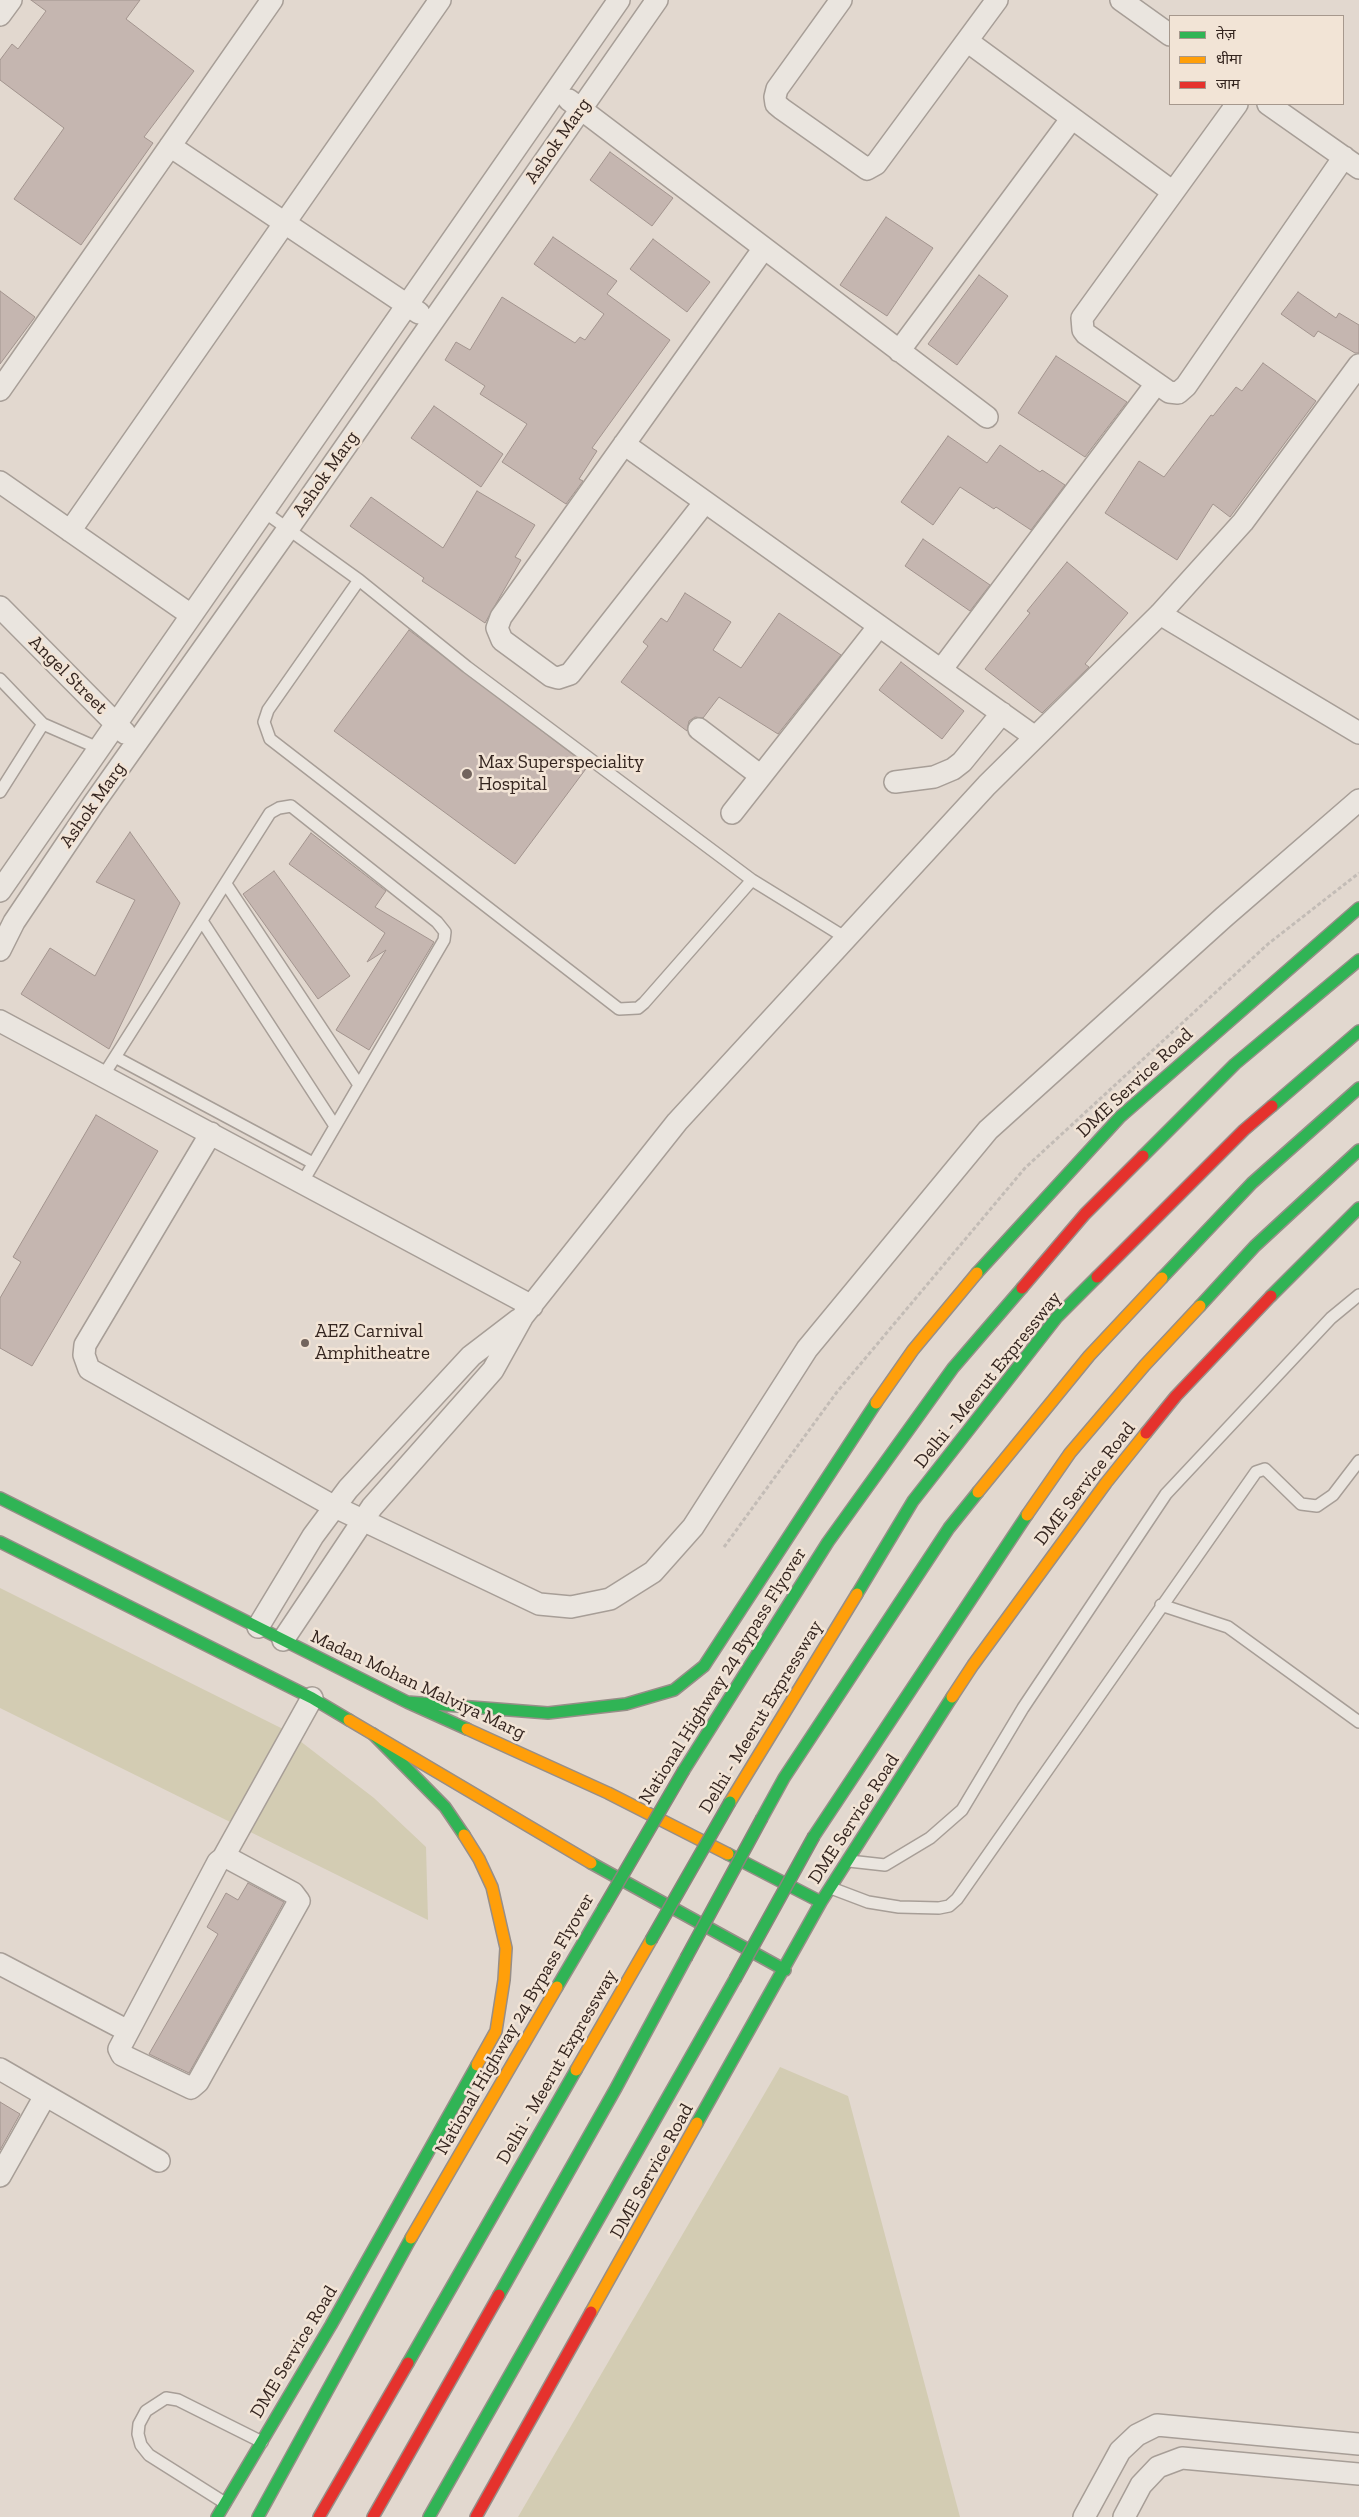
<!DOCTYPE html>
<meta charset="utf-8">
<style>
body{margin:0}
#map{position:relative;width:1359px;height:2517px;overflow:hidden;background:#e2d8cf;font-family:"Zilla Slab","Noto Sans Devanagari",serif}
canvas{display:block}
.legend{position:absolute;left:1169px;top:15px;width:175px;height:90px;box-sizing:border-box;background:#f2e4d6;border:1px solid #a6988d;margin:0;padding:6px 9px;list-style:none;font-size:15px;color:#352620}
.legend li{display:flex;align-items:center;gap:10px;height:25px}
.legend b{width:25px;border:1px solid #a6988d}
</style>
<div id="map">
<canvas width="1359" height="2517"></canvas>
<ul class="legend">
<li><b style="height:6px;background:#30b455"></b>तेज़</li>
<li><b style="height:6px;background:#ff9f0a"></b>धीमा</li>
<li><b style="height:6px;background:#e5322d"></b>जाम</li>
</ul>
</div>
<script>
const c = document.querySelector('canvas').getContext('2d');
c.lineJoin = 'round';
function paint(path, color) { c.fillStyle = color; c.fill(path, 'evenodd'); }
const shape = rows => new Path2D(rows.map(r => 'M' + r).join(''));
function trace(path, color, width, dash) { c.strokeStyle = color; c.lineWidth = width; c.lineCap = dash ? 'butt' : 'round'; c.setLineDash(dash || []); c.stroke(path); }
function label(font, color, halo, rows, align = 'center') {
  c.font = font + ' "Zilla Slab",serif'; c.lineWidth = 5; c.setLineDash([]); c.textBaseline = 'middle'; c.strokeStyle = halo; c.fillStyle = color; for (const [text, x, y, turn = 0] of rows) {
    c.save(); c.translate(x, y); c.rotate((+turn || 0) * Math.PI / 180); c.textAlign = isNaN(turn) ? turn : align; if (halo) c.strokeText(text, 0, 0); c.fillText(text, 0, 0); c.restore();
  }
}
paint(shape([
 [0,1588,287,1731,374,1798,426,1847,428,1920,0,1708],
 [780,2067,848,2096,960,2517,518,2517]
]), '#d3ccb3');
const building = shape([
 [31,0,140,0,126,19,194,71,144,137,153,143,81,245,14,199,64,128,0,80,0,60,12,44,18,49,46,11,31,0],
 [610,152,673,198,652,226,590,180,610,152],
 [886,217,933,248,887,316,840,285,886,217],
 [553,237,617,281,607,294,670,340,592,448,597,451,579,479,583,481,566,504,502,462,527,424,480,394,485,386,445,360,456,342,470,350,502,297,575,343,580,337,585,340,604,314,534,264,553,237],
 [653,239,710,282,687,312,630,269,653,239],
 [979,275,1008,296,957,365,928,344,979,275],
 [0,291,35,317,0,364,0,291],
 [1298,292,1336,318,1339,313,1359,325,1359,353,1355,353,1318,331,1314,337,1281,314,1298,292],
 [1056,356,1127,402,1085,457,1018,413,1056,356],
 [1263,363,1316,401,1230,517,1213,504,1177,560,1105,513,1139,461,1164,477,1211,415,1213,416,1236,387,1242,391,1263,363],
 [434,406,503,454,481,487,411,438,434,406],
 [948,436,987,463,1000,445,1040,472,1042,470,1065,485,1031,530,996,507,994,509,960,487,933,525,901,502,948,436],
 [477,491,535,525,515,557,521,560,485,623,422,581,424,578,350,526,371,497,443,548,477,491],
 [923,539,990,585,970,611,905,566,923,539],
 [1067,562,1128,613,1085,664,1089,667,1042,713,985,669,1030,613,1027,611,1067,562],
 [685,593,731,622,713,650,741,668,779,613,841,655,778,734,719,697,703,718,695,717,689,721,687,731,621,682,648,646,643,642,661,618,667,622,685,593],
 [409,630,588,766,515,864,334,731,409,630],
 [901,662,964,711,942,739,879,690,901,662],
 [130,832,180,903,109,1049,21,994,50,948,95,976,135,900,96,882,130,832],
 [311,833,386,891,375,907,434,942,369,1050,336,1030,386,950,367,962,385,933,289,864,311,833],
 [274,871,350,976,318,999,243,894,274,871],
 [96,1115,158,1151,32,1366,0,1348,0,1298,21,1262,13,1257,96,1115],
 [248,1883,284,1902,189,2073,149,2054,218,1934,207,1927,226,1893,238,1900,248,1883],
 [0,2102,20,2114,0,2150,0,2102]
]);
paint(building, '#c5b6b0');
trace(building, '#a2948e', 1);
const lane = shape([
 [263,511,359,580,467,667,752,880,846,938],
 [359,580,268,710,264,722,270,739,619,1009,638,1008,644,1003,752,880],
 [0,679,43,724],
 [0,792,43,724,98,748],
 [226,884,359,1085],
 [202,921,335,1126],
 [115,1057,313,1163],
 [103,1076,270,813,279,808,291,806,437,922,445,932,444,940,302,1183],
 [1161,1605,1228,1627,1359,1722],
 [849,1861,885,1865,930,1838,962,1810,1023,1708,1166,1494,1331,1318,1359,1295],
 [831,1888,868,1902,899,1907,939,1908,949,1906,957,1899,1256,1472,1265,1469,1301,1504,1317,1506,1333,1495,1359,1461],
 [225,2503,149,2455,141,2445,138,2434,139,2424,146,2411,166,2398,178,2400,262,2442]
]);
const street = shape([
 [841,0,777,89,775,97,776,104,782,109,867,169,876,164,997,0],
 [1121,0,1170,35],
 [0,15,11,0],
 [967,41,1173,192],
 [569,100,987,417],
 [1237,104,1082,318,1083,330,1086,334,1169,392,1178,393,1186,386,1344,157],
 [1268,104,1359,168],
 [170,146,419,313],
 [899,351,1072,118],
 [0,390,272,0],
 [624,444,1035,737],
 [0,482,191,615],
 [705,502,570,674,558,678,551,676,502,640,497,628,501,617,764,248],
 [70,531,440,0],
 [0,607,125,733],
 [1160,614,1359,733],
 [941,670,1156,384],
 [699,729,761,776],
 [895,782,934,777,953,769,962,762,1002,713],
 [732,813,879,626],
 [0,891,619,0],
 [0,950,14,922,94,803,288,529,657,0],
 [0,1021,532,1306],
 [211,1133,85,1345,84,1355,89,1369,333,1506,539,1604,571,1607,610,1599,653,1572,693,1527,807,1349,988,1130,1224,917,1359,800],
 [258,1627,313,1536,348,1489,471,1356,518,1320],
 [283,1640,372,1507,493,1370,523,1316,677,1122,987,785,1160,614,1243,522,1359,365],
 [223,1858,228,1858,293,1893,299,1901,198,2082,191,2088,122,2055,119,2049,218,1862,223,1858],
 [223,1858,312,1698],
 [0,1964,128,2031],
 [0,2069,159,2161],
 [0,2176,45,2096],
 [1084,2517,1120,2451,1137,2435,1157,2425,1359,2444],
 [1124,2517,1141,2485,1158,2467,1182,2458,1359,2474]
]);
const fast = shape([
 [1272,1106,1359,1031],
 [1143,1156,1235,1064,1359,960],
 [977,1273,1120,1117,1359,908],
 [1162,1278,1252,1183,1359,1088],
 [1271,1296,1359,1208],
 [1200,1306,1255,1246,1359,1150],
 [0,1498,407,1702,467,1729],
 [0,1542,312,1698,349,1720],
 [857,1594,913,1501,1057,1317,1097,1277],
 [407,1702,548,1713,626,1704,674,1690,704,1666,876,1403],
 [373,1734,445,1807,464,1835],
 [684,1770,828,1542,953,1368,1022,1288],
 [762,1818,784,1778,949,1528,978,1492],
 [814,1836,1027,1515],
 [728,1854,821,1902],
 [591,1863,785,1970],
 [557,1987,603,1909],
 [697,2123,821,1902,952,1697],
 [499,2295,616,2088,686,1958],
 [408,2363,576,2070],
 [217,2517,331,2325,477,2065],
 [258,2517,411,2238],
 [429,2517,735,1979]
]);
const slow = shape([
 [876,1403,913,1350,977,1273],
 [978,1492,1089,1356,1162,1278],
 [1027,1515,1070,1453,1145,1365,1200,1306],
 [952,1697,973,1665,1106,1483,1146,1433],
 [349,1720,591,1863],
 [467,1729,608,1793,728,1854],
 [730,1802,857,1594],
 [464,1835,479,1859,492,1887,506,1948,504,1980,496,2031,477,2065],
 [576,2070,651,1940],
 [411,2238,557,1987],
 [591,2312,697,2123]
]);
const jam = shape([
 [1097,1277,1244,1130,1272,1106],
 [1022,1288,1085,1214,1143,1156],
 [1146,1433,1176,1396,1271,1296],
 [319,2517,408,2363],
 [373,2517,499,2295],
 [476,2517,591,2312]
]);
trace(lane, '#a79e97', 14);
trace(street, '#a79e97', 24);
trace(fast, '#978e88', 14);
trace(slow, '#978e88', 14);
trace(jam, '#978e88', 14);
trace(shape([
 [724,1547,837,1392,1025,1168,1268,944,1359,873]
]), '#c3bcb6', 3, [4, 2.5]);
trace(lane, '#eae5df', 11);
trace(street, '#eae5df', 21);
trace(fast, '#30b455', 11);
trace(slow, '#ff9f0a', 11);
trace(jam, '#e5322d', 11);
const fastBridge = shape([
 [603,1909,684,1770],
 [651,1940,730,1802],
 [686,1958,762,1818],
 [735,1979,814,1836]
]);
trace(fastBridge, '#8d847e', 14, []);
trace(fastBridge, '#30b455', 11);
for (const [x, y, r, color] of [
 [467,774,6,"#72645d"],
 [305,1343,5,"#72645d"]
]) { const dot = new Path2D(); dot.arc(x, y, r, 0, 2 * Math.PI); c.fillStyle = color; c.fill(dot); trace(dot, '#f2e4d6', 2); }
label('19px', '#352620', '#f2e4d6', [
 ["Ashok Marg",558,141,-55],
 ["Ashok Marg",326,474,-55],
 ["Angel Street",68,675,45],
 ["Ashok Marg",93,805,-55],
 ["DME Service Road",1135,1083,-43],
 ["Delhi - Meerut Expressway",988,1380,-51],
 ["DME Service Road",1085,1484,-52],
 ["National Highway 24 Bypass Flyover",723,1676,-58],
 ["Madan Mohan Malviya Marg",418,1685,25],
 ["Delhi - Meerut Expressway",761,1717,-59],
 ["DME Service Road",854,1819,-57],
 ["National Highway 24 Bypass Flyover",515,2024,-60],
 ["Delhi - Meerut Expressway",557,2067,-60],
 ["DME Service Road",652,2171,-61],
 ["DME Service Road",294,2352,-59]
]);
label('19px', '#352620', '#f2e4d6', [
 ["Max Superspeciality",478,763],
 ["Hospital",478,785],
 ["AEZ Carnival",315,1332],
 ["Amphitheatre",315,1354]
], 'left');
</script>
